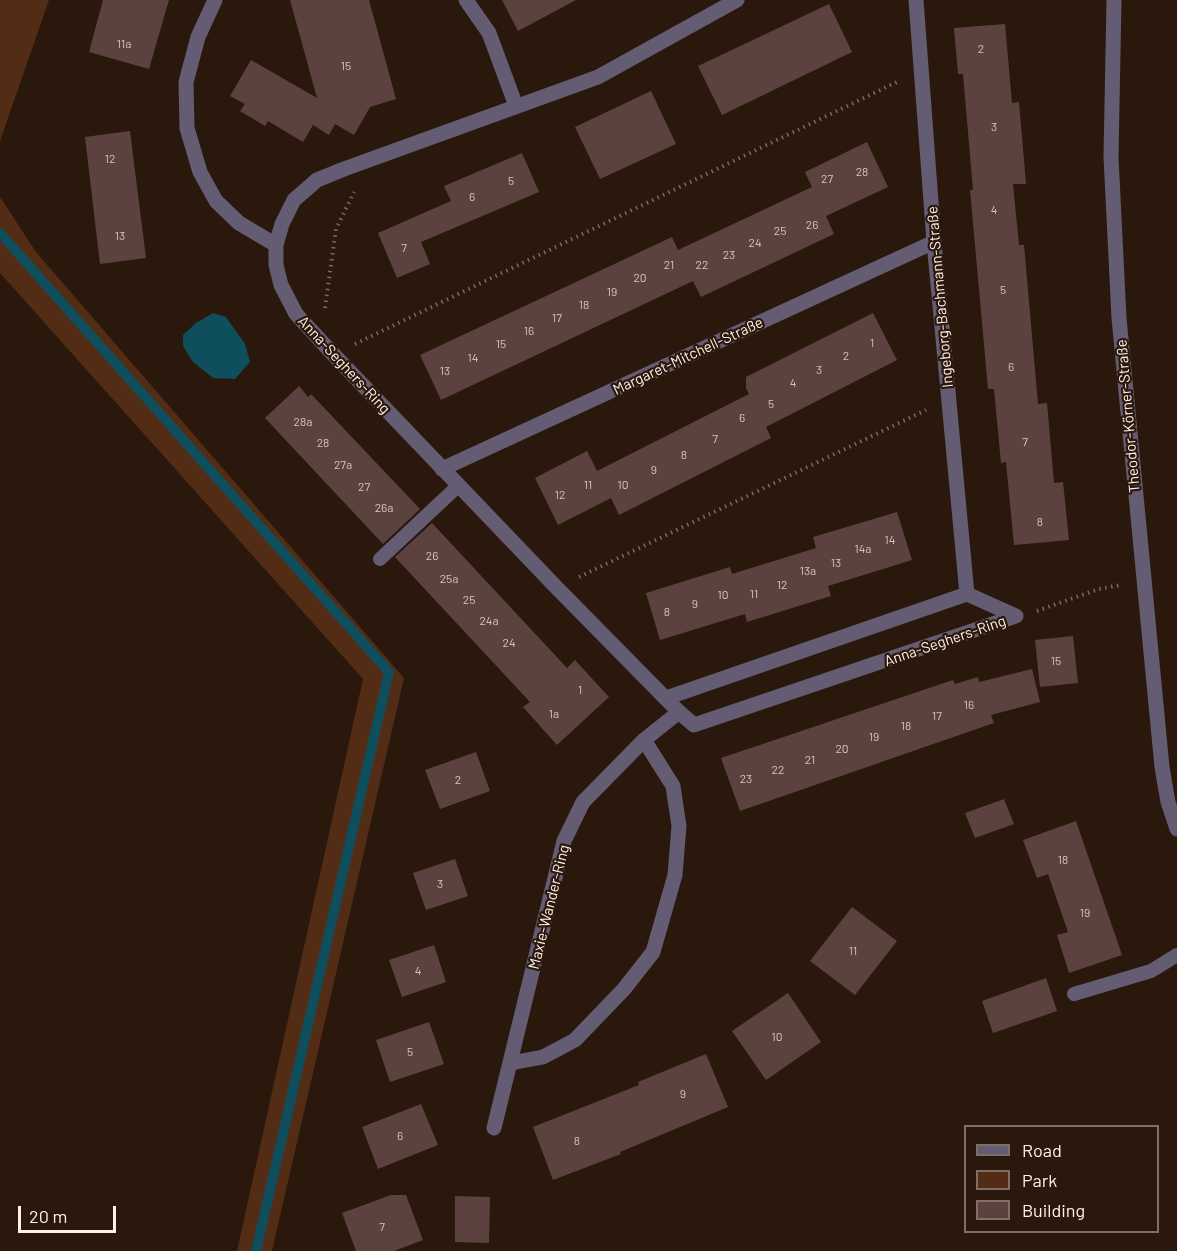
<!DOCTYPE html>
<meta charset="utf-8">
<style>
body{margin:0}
#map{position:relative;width:1177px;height:1251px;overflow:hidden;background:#2b180c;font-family:Barlow,sans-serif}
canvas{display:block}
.legend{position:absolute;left:964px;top:1125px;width:195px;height:108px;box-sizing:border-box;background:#2b180c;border:2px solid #806f64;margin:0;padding:8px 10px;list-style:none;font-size:18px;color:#fff1e9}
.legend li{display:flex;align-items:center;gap:12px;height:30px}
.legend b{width:30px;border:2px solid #806f64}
.scale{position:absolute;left:18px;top:1206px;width:98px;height:27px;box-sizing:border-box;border:3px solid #fff1e9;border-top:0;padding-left:8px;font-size:18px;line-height:21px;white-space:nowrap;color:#fff1e9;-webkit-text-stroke:4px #2b180c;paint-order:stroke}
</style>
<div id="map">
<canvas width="1177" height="1251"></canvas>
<ul class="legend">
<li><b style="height:8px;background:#635c72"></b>Road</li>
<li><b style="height:16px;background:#522c15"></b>Park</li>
<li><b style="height:16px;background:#5c423f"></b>Building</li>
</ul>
<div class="scale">20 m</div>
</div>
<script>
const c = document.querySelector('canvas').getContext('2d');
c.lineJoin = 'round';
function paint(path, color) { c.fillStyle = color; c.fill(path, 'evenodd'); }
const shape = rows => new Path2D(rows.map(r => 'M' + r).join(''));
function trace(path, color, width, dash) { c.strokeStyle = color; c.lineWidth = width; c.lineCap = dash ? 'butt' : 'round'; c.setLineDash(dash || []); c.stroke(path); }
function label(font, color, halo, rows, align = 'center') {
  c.font = font + ' Barlow,sans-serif'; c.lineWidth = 4.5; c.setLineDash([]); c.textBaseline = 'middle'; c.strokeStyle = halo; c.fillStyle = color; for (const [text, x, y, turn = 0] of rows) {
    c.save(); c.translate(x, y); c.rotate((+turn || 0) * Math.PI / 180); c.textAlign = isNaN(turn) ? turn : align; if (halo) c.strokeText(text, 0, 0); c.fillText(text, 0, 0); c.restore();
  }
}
paint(shape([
 [0,0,49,0,0,141],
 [0,197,36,252,404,678,272,1251,237,1251,363,679,0,273]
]), '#522c15');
paint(shape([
 [213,313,226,317,245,344,250,362,235,379,213,378,193,362,183,346,183,335,196,323]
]), '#0f4e5c');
trace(shape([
 [0,233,389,672,256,1251]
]), '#0f4e5c', 10);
paint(shape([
 [103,0,169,0,149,69,89,52],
 [290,0,369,0,396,99,370,107,354,135,335,124,329,135,313,125,303,142,268,121,265,126,240,111,245,104,230,96,251,60,317,98],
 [502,0,576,0,518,31],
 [829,4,852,52,722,115,698,66],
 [1005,24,1012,103,1019,102,1026,184,1013,184,1019,245,1024,245,1038,404,1047,403,1054,483,1063,482,1069,540,1014,545,1006,462,1001,463,994,389,988,389,970,190,973,190,963,74,958,74,954,28],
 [651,91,676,144,600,179,575,127],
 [130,131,146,258,100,264,85,137],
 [867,142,888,187,826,216,834,234,701,297,693,281,441,400,420,355,672,237,678,250,812,187,805,172],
 [522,153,539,192,421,242,430,264,397,278,378,233,451,201,444,186],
 [873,313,897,360,766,427,771,438,619,515,611,498,558,525,535,478,587,451,597,471,749,394,746,388,746,377],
 [299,386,308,397,311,394,420,509,383,544,265,418],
 [897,512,912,560,828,586,831,596,747,622,745,614,660,640,646,593,730,567,732,574,816,548,813,537],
 [432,523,567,668,575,660,609,697,557,745,523,707,530,702,395,557],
 [1073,636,1078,683,1040,687,1035,640],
 [1032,669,1040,702,991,715,994,723,740,811,721,758,953,680,955,684,978,677,979,682],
 [476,752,490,791,440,809,425,770],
 [1004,799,1014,824,975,838,965,813],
 [1076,821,1122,955,1069,973,1057,935,1068,932,1048,874,1037,878,1023,840],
 [455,859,468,896,426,910,413,873],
 [852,907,897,941,855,995,810,961],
 [434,945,446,982,402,997,389,960],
 [1046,978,1057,1011,993,1033,982,1001],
 [788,993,821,1042,766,1080,732,1031],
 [429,1022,444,1064,390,1082,376,1040],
 [706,1054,728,1107,620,1152,621,1154,553,1180,533,1127,639,1085,638,1082],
 [421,1104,438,1145,378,1169,362,1127],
 [391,1195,406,1195,423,1240,394,1251,356,1251,342,1213],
 [455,1196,490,1197,489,1243,455,1242]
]), '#5c423f');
trace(shape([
 [325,308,336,229,354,192],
 [355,344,899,81],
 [579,577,926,410],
 [1037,611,1099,589,1121,585]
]), '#7a695f', 4, [1.5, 4.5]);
trace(shape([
 [380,559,458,486],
 [1074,994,1151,971,1177,955]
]), '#635c72', 14);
trace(shape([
 [215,0,198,37,186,82,187,128,200,172,216,201,239,223,276,245],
 [466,0,489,33,516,106],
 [916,0,934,242,967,594],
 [1114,0,1111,157,1119,318,1162,767,1168,802,1177,829],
 [442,469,934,242],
 [666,698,967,594,1016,616,694,725,679,712,556,587,333,354,296,314,281,285,276,265,276,245,282,224,294,200,317,180,344,169,598,77,737,0],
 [511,1063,543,1057,575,1040,624,989,653,952,675,875,679,826,673,786,644,740],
 [494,1128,564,841,583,802,644,740,679,712]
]), '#635c72', 15);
label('12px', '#d6c5be', null, [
 ["11a",124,44],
 ["2",981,49],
 ["15",346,66],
 ["3",994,127],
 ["12",110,159],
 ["28",862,172],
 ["27",827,179],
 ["5",511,181],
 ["6",472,197],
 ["4",994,210],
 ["26",812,225],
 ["25",780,231],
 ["13",120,236],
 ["24",755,243],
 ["7",404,248],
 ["23",729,255],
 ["21",669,265],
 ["22",702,265],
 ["20",640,278],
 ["5",1003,290],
 ["19",612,292],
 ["18",584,305],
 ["17",557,318],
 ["16",529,331],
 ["1",872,343],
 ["15",501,344],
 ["2",846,356],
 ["14",473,358],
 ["6",1011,367],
 ["3",819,370],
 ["13",445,371],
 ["4",793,383],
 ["5",771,404],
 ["6",742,418],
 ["28a",303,422],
 ["7",715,439],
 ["7",1025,442],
 ["28",323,443],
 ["8",684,455],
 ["27a",343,465],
 ["9",654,470],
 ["11",588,485],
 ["10",623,485],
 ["27",364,487],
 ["12",560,495],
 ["26a",384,508],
 ["8",1040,522],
 ["14",890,540],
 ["14a",863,549],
 ["26",432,556],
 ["13",836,563],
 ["13a",808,571],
 ["25a",449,579],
 ["12",782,585],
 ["11",754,594],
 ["10",723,595],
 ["25",469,600],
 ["9",695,604],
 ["8",667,612],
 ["24a",489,621],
 ["24",509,643],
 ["15",1056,661],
 ["1",580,690],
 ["16",969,705],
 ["1a",554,714],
 ["17",937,716],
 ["18",906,726],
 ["19",874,737],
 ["20",842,749],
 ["21",810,760],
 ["22",778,770],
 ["23",746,779],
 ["2",458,780],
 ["18",1063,860],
 ["3",440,884],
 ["19",1085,913],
 ["11",853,951],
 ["4",418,971],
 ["10",777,1037],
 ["5",410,1052],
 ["9",683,1094],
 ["6",400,1136],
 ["8",577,1141],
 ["7",382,1227]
]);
label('15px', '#fff1e9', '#2b180c', [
 ["Ingeborg-Bachmann-Straße",940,297,-95],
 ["Margaret-Mitchell-Straße",688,356,-25],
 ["Anna-Seghers-Ring",344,365,47],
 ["Theodor-Körner-Straße",1128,416,-95],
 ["Anna-Seghers-Ring",945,641,-19],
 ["Maxie-Wander-Ring",549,907,-76]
]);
</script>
